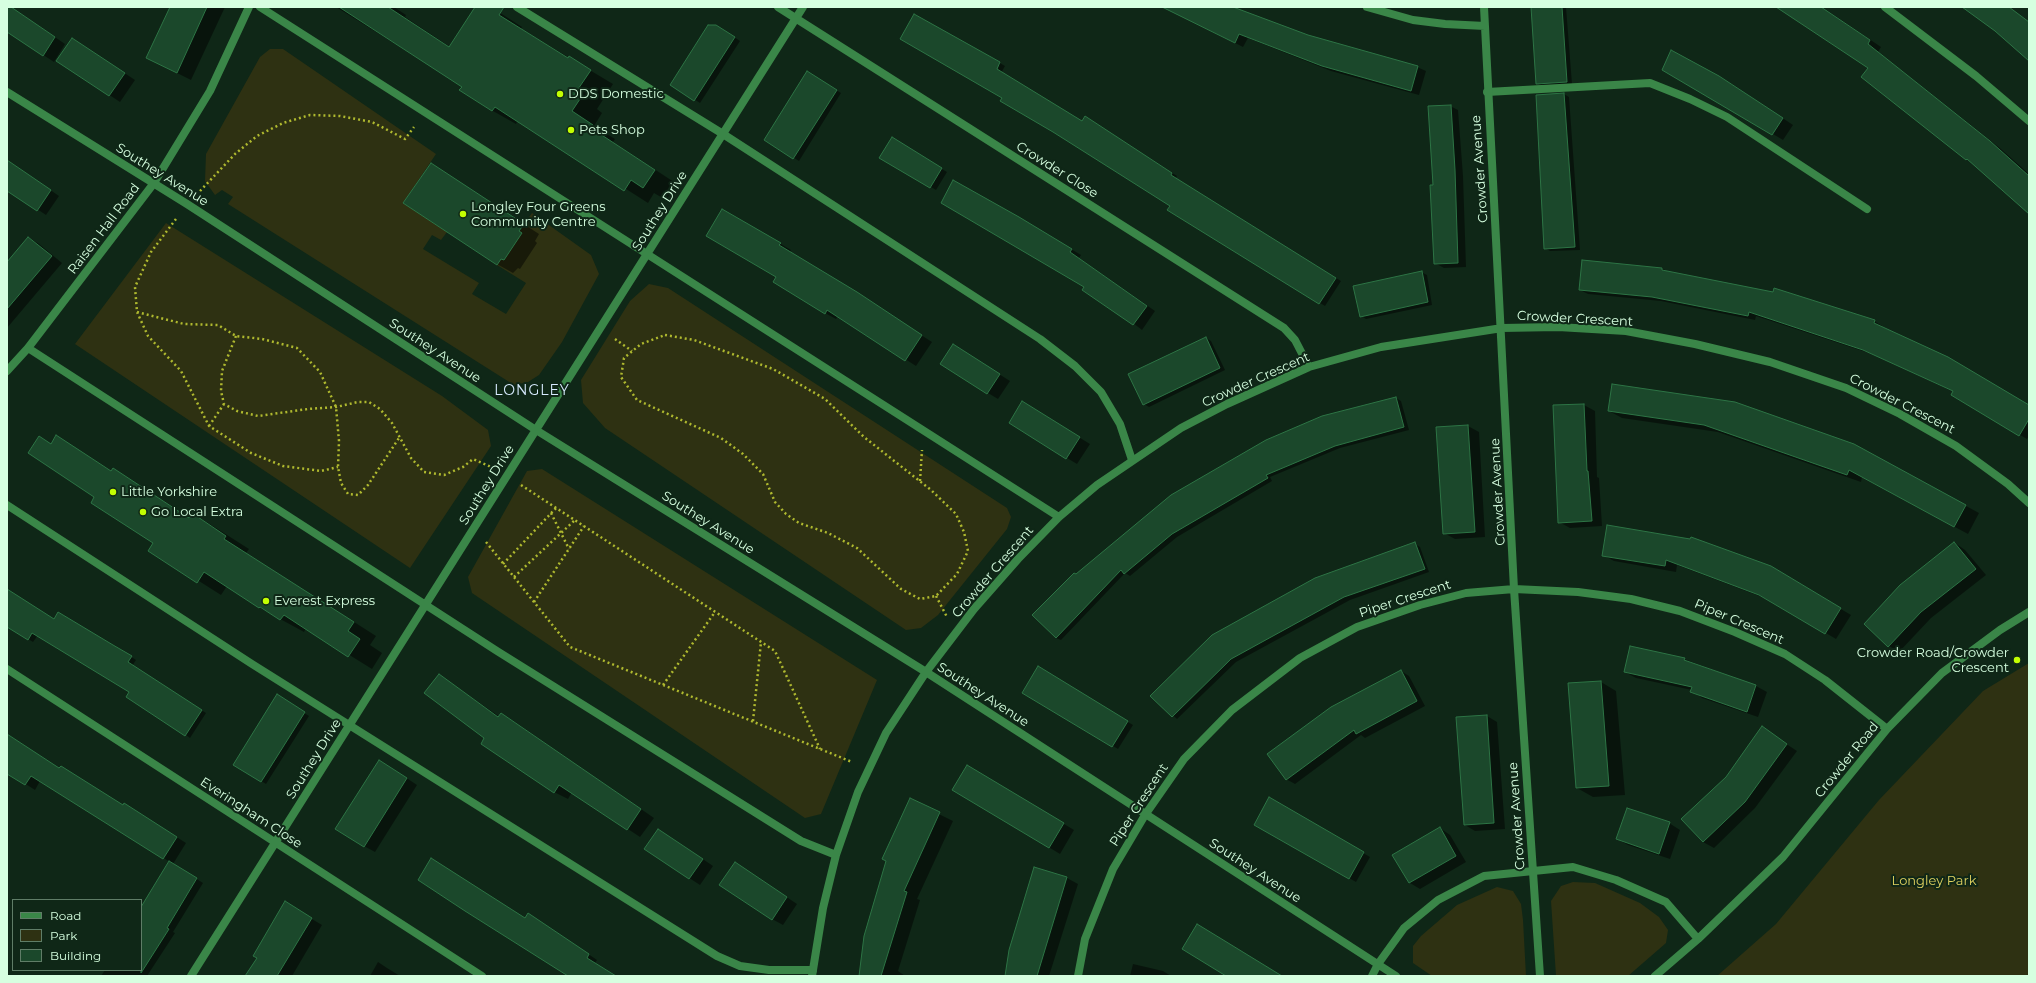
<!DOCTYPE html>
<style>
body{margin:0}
#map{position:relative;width:2036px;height:983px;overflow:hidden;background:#0f2717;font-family:Montserrat,sans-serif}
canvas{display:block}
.frame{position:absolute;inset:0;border:8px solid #d6ffe0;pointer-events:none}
.legend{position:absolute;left:12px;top:899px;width:130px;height:72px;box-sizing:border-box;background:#0f2717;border:1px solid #5f7d67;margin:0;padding:5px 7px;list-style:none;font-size:12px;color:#d6ffe0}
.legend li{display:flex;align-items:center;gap:8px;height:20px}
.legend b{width:20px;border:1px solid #5f7d67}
</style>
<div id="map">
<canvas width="2036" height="983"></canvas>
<div class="frame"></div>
<ul class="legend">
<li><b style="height:5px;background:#3a8648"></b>Road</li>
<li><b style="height:11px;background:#2e3112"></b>Park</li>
<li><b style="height:11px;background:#1b482b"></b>Building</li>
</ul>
</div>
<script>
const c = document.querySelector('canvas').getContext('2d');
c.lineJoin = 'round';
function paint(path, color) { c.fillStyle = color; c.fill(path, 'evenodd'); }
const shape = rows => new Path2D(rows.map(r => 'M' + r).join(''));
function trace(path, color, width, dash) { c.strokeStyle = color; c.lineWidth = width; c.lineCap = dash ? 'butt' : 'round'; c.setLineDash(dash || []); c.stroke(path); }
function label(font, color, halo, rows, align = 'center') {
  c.font = font + ' Montserrat,sans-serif'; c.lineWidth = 4; c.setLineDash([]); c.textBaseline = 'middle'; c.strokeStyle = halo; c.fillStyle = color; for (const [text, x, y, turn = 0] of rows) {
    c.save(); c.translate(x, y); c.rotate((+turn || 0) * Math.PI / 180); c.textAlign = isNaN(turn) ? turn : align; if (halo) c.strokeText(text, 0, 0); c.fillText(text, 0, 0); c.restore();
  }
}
paint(shape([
 [270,49,283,49,436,154,403,203,447,232,441,240,432,235,423,249,479,283,472,294,506,314,526,283,497,265,501,259,504,260,522,233,519,231,532,213,591,255,599,274,562,342,539,375,528,382,514,385,228,204,233,197,222,190,215,195,205,181,206,154,260,57],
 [166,223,442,396,488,430,491,446,410,568,75,344],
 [649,284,668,288,1007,508,1011,517,1007,529,938,615,921,628,906,630,605,428,583,403,581,380,630,301],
 [542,469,877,680,821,814,805,818,472,593,468,577,527,471],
 [2029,663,2029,976,1717,976,1776,924,1879,800,1983,691],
 [1573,882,1595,883,1640,903,1659,917,1668,930,1666,943,1628,976,1556,976,1551,901,1561,886],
 [1497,887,1513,891,1521,904,1523,920,1526,976,1432,976,1413,963,1413,946,1421,936,1457,905]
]), '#2e3112');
paint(shape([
 [7,7,11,7,65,44,54,62,7,31],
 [171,7,225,7,191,80,147,58],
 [336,7,394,7,406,15,405,17,450,47,476,7,491,7,522,27,521,29,613,84,597,109,602,113,594,126,615,139,613,142,677,184,666,200,654,193,648,203,518,120,516,124,493,111,461,90,463,86],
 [1164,7,1231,7,1308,36,1417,67,1426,71,1419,95,1331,71,1248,38,1243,47],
 [1531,7,1566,7,1572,84,1542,86,1537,83],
 [1776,7,1822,7,1881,47,1878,52,2001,149,2029,174,2029,212,1974,164,1863,77,1870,68],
 [915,15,1005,66,1001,73,1082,122,1090,121,1177,176,1175,179,1341,281,1325,306,1168,210,1171,205,1003,97],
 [722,29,740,41,700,103,671,84],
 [73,39,135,80,120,102,58,61],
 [1664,69,1730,83,1793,125,1783,140],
 [808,73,841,93,799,161,766,140],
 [1564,94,1569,97,1580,250,1550,251,1545,248,1537,96],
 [1450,106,1458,110,1463,176,1466,267,1444,268,1435,263,1434,186],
 [892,139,947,172,936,190,881,157],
 [7,160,59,196,46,215,7,189],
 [431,164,539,234,535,241,537,243,520,269,518,268,513,273,497,264],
 [722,210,791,250,790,252,932,342,916,366,838,316,836,319,825,313,777,277],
 [1028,223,1081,255,1079,258,1155,311,1142,330,1086,286],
 [29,238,39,244,62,263,7,328,7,264],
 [1662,268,1668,272,1874,321,1882,326,1881,328,2029,406,2029,436,2027,439,1952,395,1954,392,1872,354,1756,316,1755,320,1661,301,1588,294,1580,290],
 [1421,272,1427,275,1432,305,1366,319,1361,316],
 [1206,338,1211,341,1225,370,1149,407,1144,404],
 [964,352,1010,381,998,399,988,393],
 [1396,398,1401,401,1409,430,1340,448,1270,477,1272,481,1177,537,1130,576,1125,573,1061,640,1056,638,1076,575],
 [1554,405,1584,405,1595,411,1597,477,1599,478,1602,526,1570,528,1559,522],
 [1033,409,1090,444,1077,464,1067,458],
 [1609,411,1854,445,1979,513,1968,534,1862,477,1861,482,1718,432,1622,418],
 [1468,426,1479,432,1485,537,1455,539,1444,533],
 [57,437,112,471,136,483,190,518,193,514,216,528,249,549,246,553,376,636,370,645,382,653,372,669,306,628,304,632,260,608,227,586,221,595,150,550,155,543,96,496,52,445],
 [1955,543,1965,550,1986,575,1931,618,1899,652,1889,646,1865,624],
 [1415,544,1420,547,1429,572,1350,600,1236,662,1177,719,1152,696],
 [1603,555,1770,567,1851,615,1836,639,1770,600,1677,565,1676,572,1614,561],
 [7,590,54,620,119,649,136,660,132,666,206,713,190,738,131,692,38,635,33,642,7,626],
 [1684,659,1756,686,1767,692,1758,717,1702,698,1692,690,1636,678,1625,672],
 [1038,668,1133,725,1118,749,1024,692],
 [1401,671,1409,676,1425,706,1365,738,1361,735,1295,784,1286,779],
 [439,675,500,717,501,714,515,722,654,818,640,837,572,792,568,799,554,792,486,738],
 [1601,682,1616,691,1625,795,1593,797,1577,788],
 [282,699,309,716,266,784,234,764],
 [1487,716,1497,722,1505,829,1475,831,1465,825],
 [1762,728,1797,751,1755,808,1714,848,1703,842,1726,778],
 [7,734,60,769,123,806,134,810,186,843,173,864,203,883,173,932,175,933,147,976,101,976,105,970,141,970,141,913,170,862,40,781,35,790,7,772],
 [390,767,417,785,375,852,364,846],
 [978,772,1074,830,1060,854,953,789],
 [1270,799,1370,857,1356,882,1255,824],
 [910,800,953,821,917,899,920,900,898,971,905,976,860,976],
 [1669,823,1680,830,1670,859,1628,845,1617,839],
 [1440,828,1450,835,1466,862,1420,889,1410,883],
 [669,836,713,866,700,885,645,849],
 [1035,869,1067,878,1078,884,1049,976,1006,976],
 [746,870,797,904,783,925,772,919],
 [285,903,322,925,292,976,247,976,258,958],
 [525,919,537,919,597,960,595,963,615,976,569,976],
 [378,962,387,968,400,976,370,976],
 [1133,964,1163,971,1171,976,1130,976]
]), '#0007');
const building = shape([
 [7,7,11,7,55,37,43,56,7,32,7,7],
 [170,7,207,7,177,73,146,58,170,7],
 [339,7,388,7,449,47,475,7,504,7,499,15,568,58,569,56,591,70,574,95,580,99,572,111,593,125,591,128,655,170,643,188,631,180,624,191,495,107,492,111,459,90,462,87,339,7],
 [1162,7,1233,7,1308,35,1418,66,1411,91,1322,66,1239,34,1235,43,1162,7],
 [1531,7,1562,7,1567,82,1536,84,1531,7],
 [1776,7,1821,7,1870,40,1868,44,1990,141,2029,176,2029,214,1967,159,1966,160,1861,77,1868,68,1776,7],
 [1962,7,2009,7,2029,22,2029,61,1995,31,1962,7],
 [914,14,1000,62,997,69,1082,121,1085,116,1172,173,1171,175,1336,278,1319,304,1167,210,1170,206,1053,132,1000,101,1002,98,900,39,914,14],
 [708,25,716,25,735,37,694,101,670,85,708,25],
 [72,38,125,73,109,96,56,61,72,38],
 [1671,50,1719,76,1783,118,1772,135,1662,70,1671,50],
 [807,71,837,90,793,159,764,140,807,71],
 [1564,93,1575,247,1544,249,1536,95,1564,93],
 [1451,105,1455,170,1458,263,1434,264,1430,185,1433,185,1428,106,1451,105],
 [892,137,942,168,930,188,879,158,892,137],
 [7,160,51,190,37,211,7,191,7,160],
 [431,163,524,224,519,231,522,233,504,260,501,259,497,265,403,203,431,163],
 [953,180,1019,217,1072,249,1070,252,1147,306,1133,325,1082,290,1084,287,941,203,953,180],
 [722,209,781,243,779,245,857,292,922,335,905,361,827,310,825,314,773,282,776,277,706,236,722,209],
 [28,237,52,256,7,309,7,262,28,237],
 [1582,260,1662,268,1662,270,1773,292,1774,288,1875,320,1874,323,1948,357,2029,405,2029,419,2019,436,1951,395,1953,391,1863,350,1749,312,1748,316,1652,297,1579,290,1582,260],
 [1422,271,1428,302,1360,317,1353,286,1422,271],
 [1206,337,1220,368,1143,405,1128,374,1206,337],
 [953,344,1000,374,987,394,940,364,953,344],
 [1612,384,1735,402,1854,444,1966,505,1954,527,1849,470,1847,475,1704,425,1608,411,1612,384],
 [1396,397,1404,427,1335,446,1266,475,1268,478,1172,534,1124,574,1121,570,1056,638,1032,615,1074,573,1076,574,1171,495,1266,440,1322,416,1396,397],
 [1022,401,1080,437,1066,459,1009,423,1022,401],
 [1584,404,1587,471,1588,471,1592,521,1558,523,1553,405,1584,404],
 [1468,425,1475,532,1443,534,1436,427,1468,425],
 [56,435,111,471,113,468,189,518,192,513,226,536,224,539,354,622,348,631,360,639,348,657,284,615,280,620,260,607,259,608,204,572,197,583,148,551,153,543,91,503,94,497,28,453,39,436,51,444,56,435],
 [1607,525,1690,539,1691,537,1771,566,1841,608,1825,634,1759,595,1666,560,1665,566,1602,556,1607,525],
 [1415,542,1425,569,1344,597,1231,659,1172,717,1150,696,1212,635,1315,578,1415,542],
 [1954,542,1976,569,1921,612,1888,647,1864,624,1900,585,1954,542],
 [7,589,54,619,58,612,113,645,132,656,128,662,202,710,185,736,126,697,129,692,32,633,28,640,7,627,7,589],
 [1630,646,1685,658,1684,660,1756,685,1747,712,1690,692,1692,687,1624,672,1630,646],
 [1038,666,1128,721,1112,747,1022,693,1038,666],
 [1401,670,1417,701,1356,734,1354,730,1286,780,1267,754,1331,707,1401,670],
 [439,674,498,717,501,713,641,809,627,830,559,785,554,793,481,744,484,738,424,693,439,674],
 [1601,681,1609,786,1576,788,1568,683,1601,681],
 [277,694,305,712,261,782,233,765,277,694],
 [1487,715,1494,823,1464,825,1456,717,1487,715],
 [1762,726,1787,744,1745,802,1703,842,1681,819,1726,777,1762,726],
 [7,734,59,768,61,766,123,805,124,803,177,837,163,859,31,776,25,785,7,774,7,734],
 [379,760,407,778,364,847,335,829,379,760],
 [967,765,1064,823,1049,848,952,790,967,765],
 [1269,797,1364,852,1349,879,1254,825,1269,797],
 [910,798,940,812,904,891,907,892,881,976,859,976,864,936,886,861,882,859,910,798],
 [1627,808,1670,822,1659,854,1616,839,1627,808],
 [1440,827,1456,856,1409,883,1392,855,1440,827],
 [658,829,703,859,689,879,644,849,658,829],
 [431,858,525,918,528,913,589,954,587,958,616,976,568,976,465,911,418,880,431,858],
 [169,861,197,878,167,928,169,929,141,973,141,907,169,861],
 [735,862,787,897,772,920,719,885,735,862],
 [1034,867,1067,877,1037,976,1005,976,1009,950,1034,867],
 [285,901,312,918,277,976,245,976,257,958,253,956,285,901],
 [1197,924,1220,938,1282,976,1226,976,1182,949,1197,924]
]);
paint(building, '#1b482b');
trace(building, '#2d7445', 1);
trace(shape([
 [200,191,235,154,257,136,283,123,310,115,340,116,372,122,405,139,414,127],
 [176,219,151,252,135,287,137,312,148,336,181,371,209,426,251,453,283,466,321,471,338,467],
 [137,312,184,324,218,325,236,336,262,339,297,348,320,372,336,407,339,441,338,467,341,483,348,494,358,495,368,485,399,438],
 [665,335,694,340,773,369,825,399,864,437,931,490,956,514,964,532,968,551,957,574,936,596,920,599,901,589,857,548,828,533,799,523,786,514,775,502,763,474,743,454,721,438,637,400,621,377,624,358,641,344,665,335],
 [236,336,222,371,221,391,224,404,237,411,258,416,308,409,336,407,358,402,369,402,380,409,392,423,411,458,424,472,444,475,463,467,473,459,491,467],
 [615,339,632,351],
 [209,426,224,404],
 [920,481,922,450],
 [521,485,775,651,820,749],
 [551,513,569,549],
 [486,542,570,647,852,762],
 [503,564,556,508],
 [514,577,575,520],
 [936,596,947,617],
 [534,602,584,526],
 [663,685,715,612],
 [753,721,761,642]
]), '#afb92f', 2.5, [2, 3]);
trace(shape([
 [517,7,723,134,1040,339,1075,366,1101,392,1120,424,1132,460],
 [1487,92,1650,83,1690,99,1727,117,1867,209],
 [7,505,252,664,717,956,740,966,769,970,813,970]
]), '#3a8648', 8);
trace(shape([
 [260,7,1059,517],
 [778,7,1284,328,1295,340,1309,367],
 [1367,7,1413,20,1445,24,1485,26],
 [1484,7,1514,589,1540,976],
 [1885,7,1976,76,2029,121],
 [7,92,187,204,536,430,926,672,1396,976],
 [28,348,497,651,801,841,836,855],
 [7,371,28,348,154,183,210,91,249,7],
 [7,669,482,976],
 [191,976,803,7],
 [812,976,823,908,836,855,858,792,886,733,926,672,974,609,1018,559,1059,517,1097,485,1181,428,1227,404,1309,367,1381,347,1502,328,1558,327,1626,331,1695,344,1770,362,1846,388,1900,414,1956,446,2008,484,2029,503],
 [1078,976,1085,939,1113,869,1145,815,1184,759,1232,710,1300,658,1357,627,1420,605,1466,593,1514,589,1578,592,1631,599,1680,611,1735,632,1785,654,1825,680,1887,729],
 [1372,976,1378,964,1404,928,1438,900,1484,876,1573,867,1616,880,1666,902,1698,939],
 [1655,976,1698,939,1783,857,1887,729,1942,673,2000,630,2029,612]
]), '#3a8648', 8);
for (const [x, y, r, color] of [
 [560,94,4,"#c3ff02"],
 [571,130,4,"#c3ff02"],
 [463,214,4,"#c3ff02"],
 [113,492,4,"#c3ff02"],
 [143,512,4,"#c3ff02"],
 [266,601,4,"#c3ff02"],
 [2017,660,4,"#c3ff02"]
]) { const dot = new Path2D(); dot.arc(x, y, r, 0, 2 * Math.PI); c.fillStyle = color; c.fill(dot); trace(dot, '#0f2717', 1.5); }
label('13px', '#d6ffe0', '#0f2717', [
 ["DDS Domestic",568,94],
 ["Pets Shop",579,130],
 ["Longley Four Greens",471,207],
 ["Community Centre",471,222],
 ["Little Yorkshire",121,492],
 ["Go Local Extra",151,512],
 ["Everest Express",274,601],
 ["Crowder Road/Crowder",2009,653,"right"],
 ["Crescent",2009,668,"right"]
], 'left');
label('13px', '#d6ffe0', '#0f2717', [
 ["Crowder Avenue",1480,169,-94],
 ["Crowder Close",1057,170,32],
 ["Southey Avenue",162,175,32],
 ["Southey Drive",660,211,-58],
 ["Raisen Hall Road",104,229,-53],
 ["Crowder Crescent",1575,319,3],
 ["Southey Avenue",435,351,33],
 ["Crowder Crescent",1256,380,-24],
 ["Crowder Crescent",1902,404,27],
 ["Southey Drive",487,485,-58],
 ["Crowder Avenue",1498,492,-93],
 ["Southey Avenue",708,523,32],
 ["Crowder Crescent",993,572,-49],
 ["Piper Crescent",1405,599,-18],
 ["Piper Crescent",1739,622,23],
 ["Southey Avenue",983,695,33],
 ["Southey Drive",314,759,-58],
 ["Crowder Road",1847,760,-51],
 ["Piper Crescent",1139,805,-57],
 ["Everingham Close",251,813,33],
 ["Crowder Avenue",1517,816,-94],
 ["Southey Avenue",1255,871,33]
]);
label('13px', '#e0d260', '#0f2717', [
 ["Longley Park",1934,881]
]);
c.letterSpacing = '1px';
label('14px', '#d8ebff', '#0f2717', [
 ["LONGLEY",532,391]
]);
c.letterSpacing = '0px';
</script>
